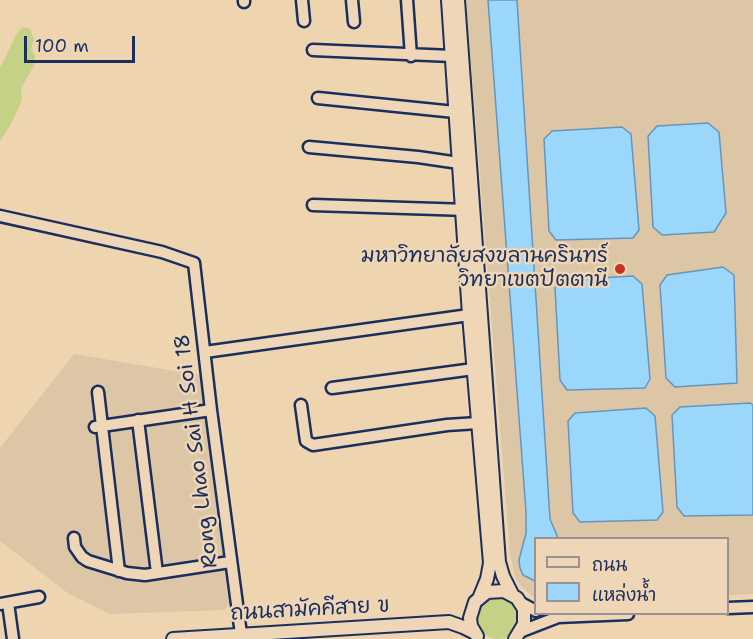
<!DOCTYPE html>
<meta charset="utf-8">
<style>
body{margin:0}
#map{position:relative;width:753px;height:639px;overflow:hidden;background:#eed4af;font-family:"Shantell Sans","Playpen Sans Thai",sans-serif}
canvas{display:block}
.legend{position:absolute;left:534px;top:537px;width:195px;height:78px;box-sizing:border-box;background:#efd6b6;border:2px solid #9a9393;margin:0;padding:8px 10px;list-style:none;font-size:18px;color:#1b2f5e}
.legend li{display:flex;align-items:center;gap:12px;height:30px}
.legend b{width:30px;border:2px solid #9a9393}
.scale{position:absolute;left:24px;top:36px;width:111px;height:27px;box-sizing:border-box;border:3px solid #1b2f5e;border-top:0;padding-left:8px;font-size:18px;line-height:21px;white-space:nowrap;color:#1b2f5e;-webkit-text-stroke:4px #efd6b6;paint-order:stroke}
</style>
<div id="map">
<canvas width="753" height="639"></canvas>
<ul class="legend">
<li><b style="height:8px;background:#efd6b6"></b>ถนน</li>
<li><b style="height:16px;background:#9ad7fb"></b>แหล่งน้ำ</li>
</ul>
<div class="scale">100 m</div>
</div>
<script>
const c = document.querySelector('canvas').getContext('2d');
c.lineJoin = 'round';
function paint(path, color) { c.fillStyle = color; c.fill(path, 'evenodd'); }
const shape = rows => new Path2D(rows.map(r => 'M' + r).join(''));
function trace(path, color, width, dash) { c.strokeStyle = color; c.lineWidth = width; c.lineCap = dash ? 'butt' : 'round'; c.setLineDash(dash || []); c.stroke(path); }
function label(font, color, halo, rows, align = 'center') {
  c.font = font + ' "Shantell Sans","Playpen Sans Thai",sans-serif'; c.lineWidth = 5; c.setLineDash([]); c.textBaseline = 'middle'; c.strokeStyle = halo; c.fillStyle = color; for (const [text, x, y, turn = 0] of rows) {
    c.save(); c.translate(x, y); c.rotate((+turn || 0) * Math.PI / 180); c.textAlign = isNaN(turn) ? turn : align; if (halo) c.strokeText(text, 0, 0); c.fillText(text, 0, 0); c.restore();
  }
}
paint(shape([
 [466,0,753,0,753,594,728,595,728,538,536,538,535,598,524,589,516,580,510,553],
 [74,354,199,375,229,603,225,610,110,614,69,594,0,541,0,448]
]), '#dcc6a5');
paint(shape([
 [23,27,30,29,34,40,31,49,35,56,35,64,21,88,22,100,11,124,0,141,0,68,17,33],
 '477 618a21 21 0 1 1 42 0a21 21 0 1 1-42 0Z'
]), '#c5d286');
const water = shape([
 [488,0,517,0,550,519,558,538,536,538,535,581,523,575,520,568,519,560,526,533,526,512,488,0],
 [708,123,719,132,726,213,714,232,662,235,653,227,648,136,657,126,708,123],
 [622,127,631,134,639,230,633,238,556,240,549,231,544,139,552,131,622,127],
 [723,267,734,275,737,383,675,387,666,378,660,285,667,275,723,267],
 [633,276,642,284,650,379,645,388,567,390,560,380,555,288,563,280,633,276],
 [750,403,753,405,753,515,684,516,677,507,672,415,680,407,750,403],
 [646,408,655,416,663,512,657,520,580,522,573,513,568,421,575,413,646,408]
]);
paint(water, '#9ad7fb');
trace(water, '#6794bc', 1.5);
const minor = shape([
 [244,0,244,2],
 [302,0,304,21],
 [352,0,354,22],
 [407,0,411,56],
 [313,50,452,56],
 [318,98,455,112],
 [309,147,418,157,459,163],
 [313,205,468,210],
 [0,216,162,252,194,263,211,410,241,634],
 [205,352,469,315],
 [332,388,481,368],
 [98,392,119,571],
 [301,405,306,441,313,445,447,425,478,423],
 [138,420,157,573],
 [95,427,211,410],
 [74,538,75,547,82,557,88,561,127,573,145,575,230,562],
 [8,603,13,639],
 [521,603,536,611],
 [0,604,39,597],
 [728,608,753,607],
 [522,631,558,617,628,614]
]);
const major = shape([
 [448,0,469,315,490,563,487,579,480,596],
 [458,0,499,562,503,576,512,594],
 [477,636,471,626,470,618,475,602,487,592,504,591,517,598,524,609,524,624,515,639],
 [173,639,449,622,463,627,475,633]
]);
trace(minor, '#1b2f5e', 15);
trace(major, '#1b2f5e', 16);
trace(minor, '#efd6b6', 10);
trace(major, '#efd6b6', 12);
for (const [x, y, r, color] of [
 [620,269,6,"#c8321e"]
]) { const dot = new Path2D(); dot.arc(x, y, r, 0, 2 * Math.PI); c.fillStyle = color; c.fill(dot); trace(dot, '#efd6b6', 2); }
label('21px', '#1b2f5e', '#efd6b6', [
 ["มหาวิทยาลัยสงขลานครินทร์",608,257],
 ["วิทยาเขตปัตตานี",608,281]
], 'right');
label('21px', '#1b2f5e', '#efd6b6', [
 ["Rong Lhao Sai H Soi 18",197,451,-97],
 ["ถนนสามัคคีสาย ข",310,610,-3]
]);
</script>
